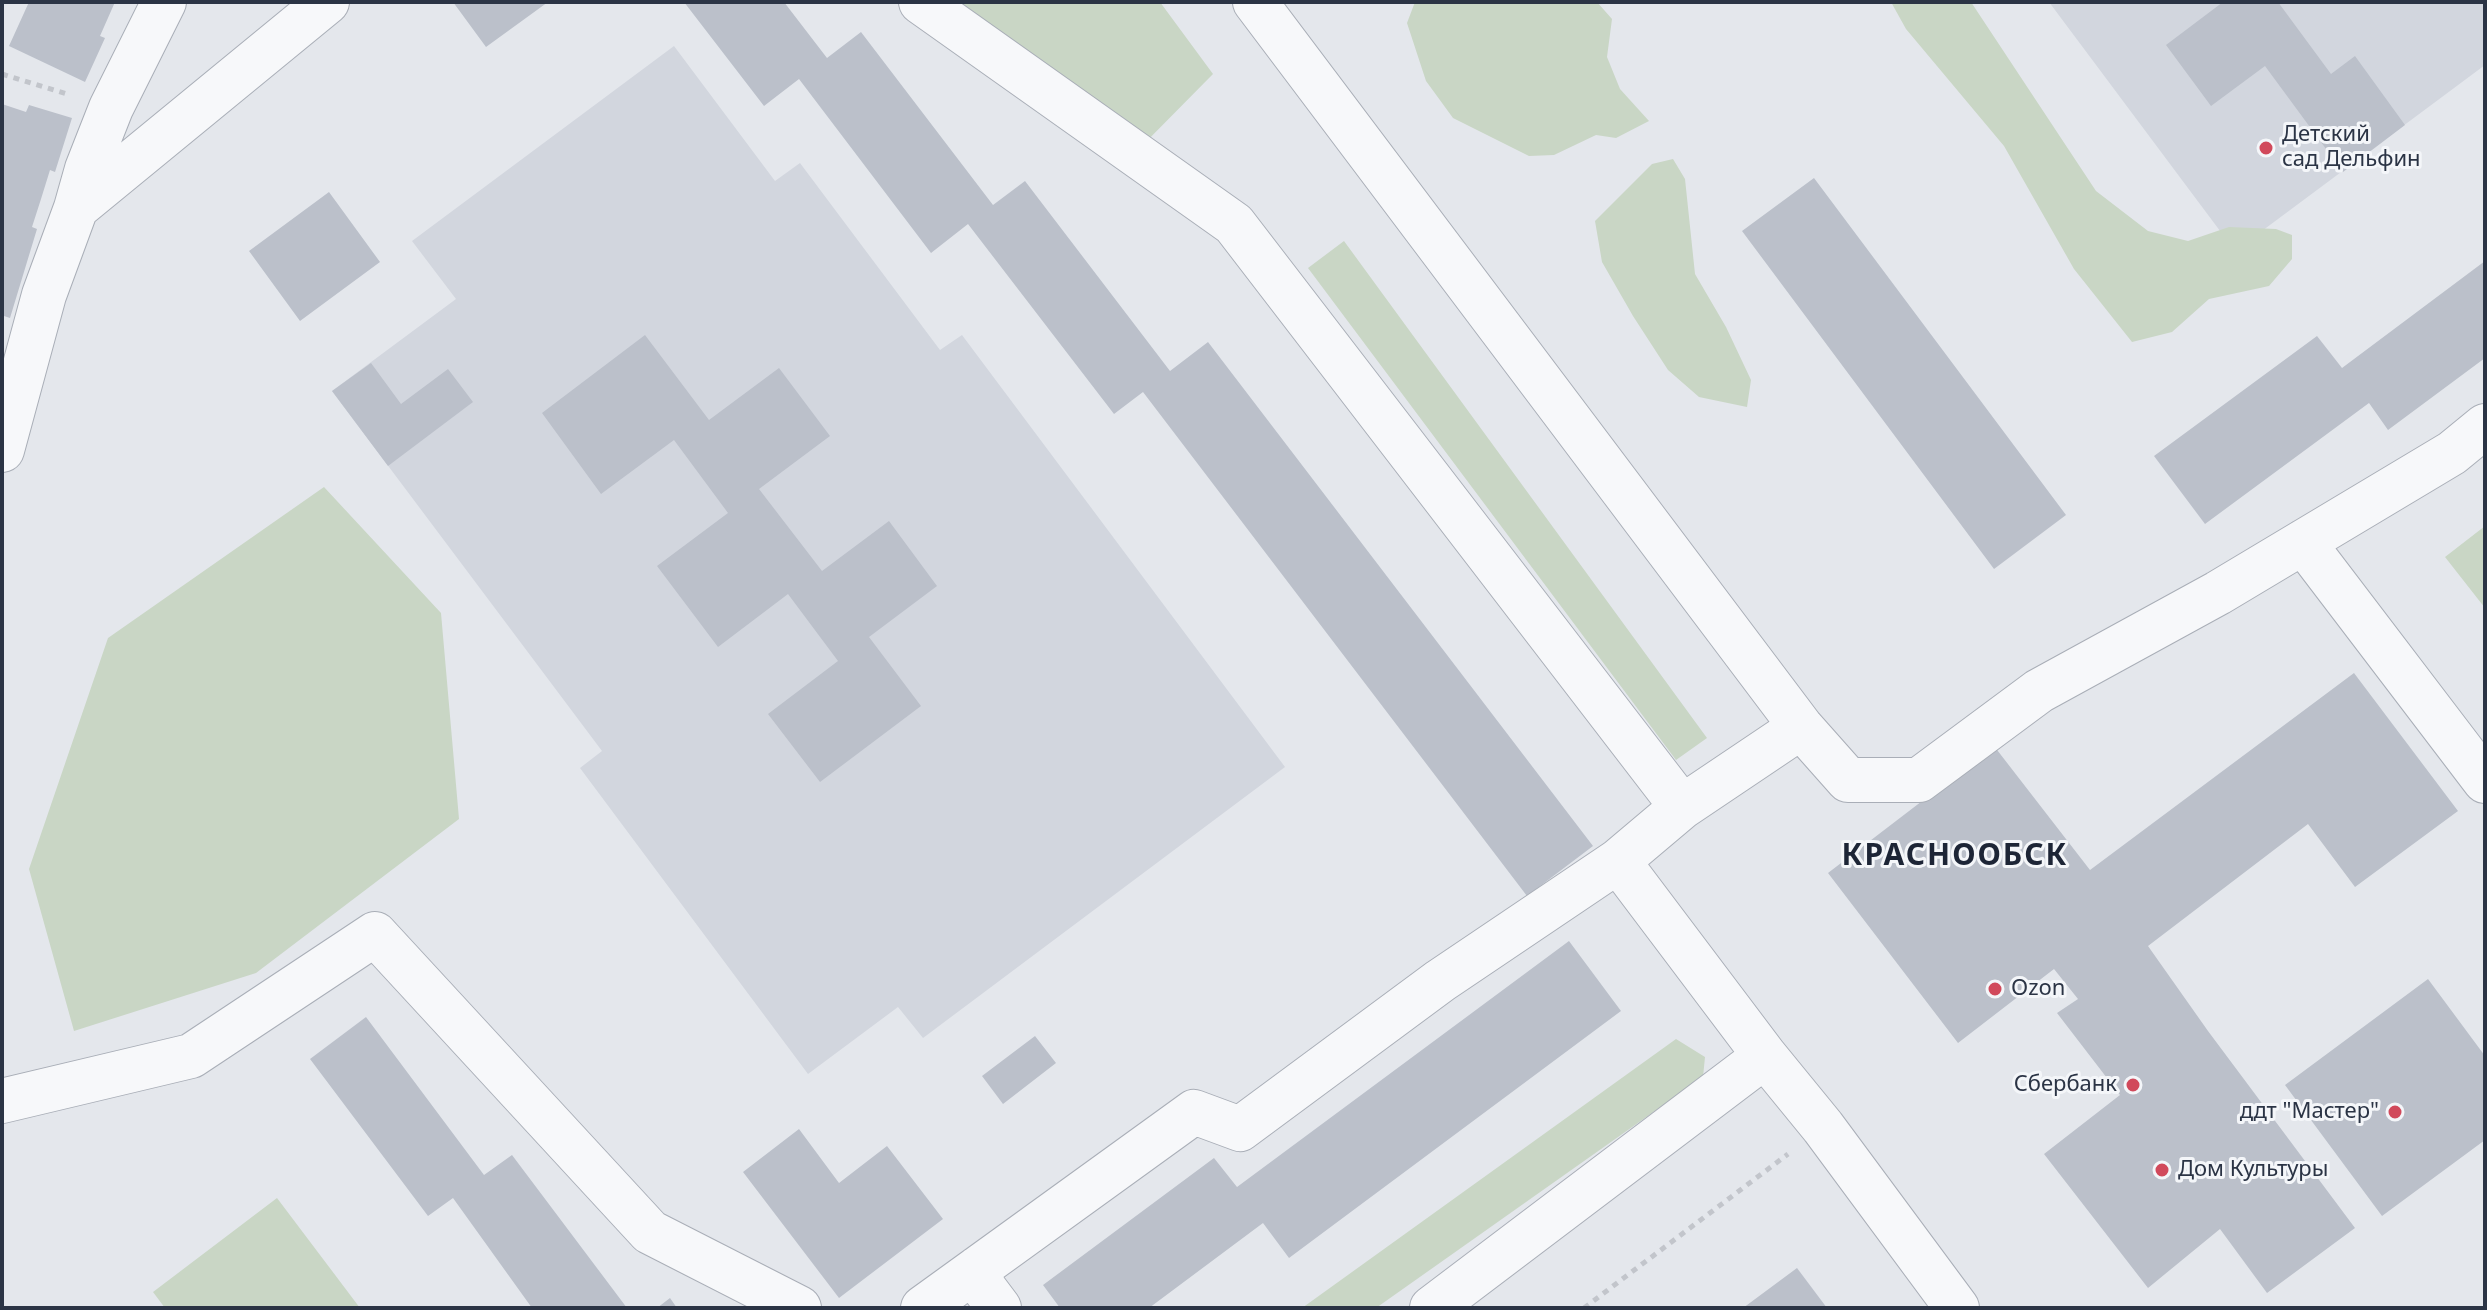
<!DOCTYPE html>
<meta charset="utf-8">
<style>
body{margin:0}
#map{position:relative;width:2487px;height:1310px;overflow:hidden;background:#e4e7ec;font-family:"Noto Sans",sans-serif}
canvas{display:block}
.frame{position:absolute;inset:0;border:4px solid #2b3445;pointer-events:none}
</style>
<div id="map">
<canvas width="2487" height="1310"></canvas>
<div class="frame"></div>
</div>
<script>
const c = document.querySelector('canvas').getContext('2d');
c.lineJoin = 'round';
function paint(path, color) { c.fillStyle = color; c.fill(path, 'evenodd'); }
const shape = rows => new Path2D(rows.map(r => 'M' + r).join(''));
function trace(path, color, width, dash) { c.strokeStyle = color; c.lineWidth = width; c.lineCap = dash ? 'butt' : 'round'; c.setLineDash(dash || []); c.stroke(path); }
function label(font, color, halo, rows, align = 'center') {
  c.font = font + ' "Noto Sans",sans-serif'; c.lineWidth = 6; c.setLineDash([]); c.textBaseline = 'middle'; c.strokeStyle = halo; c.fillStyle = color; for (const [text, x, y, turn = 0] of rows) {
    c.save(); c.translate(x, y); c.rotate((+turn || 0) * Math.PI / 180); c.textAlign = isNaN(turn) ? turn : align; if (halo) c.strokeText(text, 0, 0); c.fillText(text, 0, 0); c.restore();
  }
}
paint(shape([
 [2049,2,2485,2,2485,65,2235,251],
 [674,46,775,181,800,163,940,350,962,335,1285,767,923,1038,898,1007,808,1074,580,768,602,751,332,391,456,299,412,241]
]), '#d2d6de');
paint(shape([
 [941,2,1160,2,1213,74,1133,155],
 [1415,2,1597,2,1612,19,1607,57,1620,89,1649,121,1616,138,1596,135,1554,155,1529,156,1453,118,1426,81,1407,23],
 [1891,2,1971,2,2096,191,2148,231,2188,241,2229,227,2276,229,2292,235,2292,259,2269,286,2209,299,2172,332,2132,342,2074,269,2004,146,1906,29],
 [1673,159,1685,179,1695,274,1726,327,1751,380,1747,407,1699,397,1668,370,1633,316,1602,262,1595,221,1652,164],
 [1344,241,1707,738,1676,760,1308,268],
 [324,487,441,613,459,819,256,973,74,1031,29,869,108,638],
 [2485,526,2485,608,2445,557],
 [1676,1039,1705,1057,1703,1077,1376,1308,1302,1308],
 [277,1198,360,1308,165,1308,153,1292]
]), '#c9d6c5');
paint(shape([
 [29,2,115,2,100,36,105,38,85,82,9,46],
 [453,2,548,2,486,47],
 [684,2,784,2,827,58,861,32,993,205,1025,181,1170,371,1208,342,1593,846,1527,896,1143,392,1114,414,968,224,931,253,799,79,764,106],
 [2223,2,2278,2,2331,74,2355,56,2405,125,2343,172,2265,66,2211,106,2166,45],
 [2,104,26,112,29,105,72,118,55,172,50,170,41,199,32,227,37,229,10,318,4,316,3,321],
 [1814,178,2066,515,1994,569,1742,231],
 [329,192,380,262,300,321,249,251],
 [2485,261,2485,358,2388,430,2369,403,2205,524,2154,456,2317,336,2342,368],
 [645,335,709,420,779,368,830,436,759,489,822,571,889,521,937,586,869,637,921,706,820,782,768,714,838,661,788,594,718,647,657,566,728,513,674,440,601,494,542,413],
 [371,363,401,404,448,369,473,402,388,466,332,391],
 [2354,673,2458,811,2355,887,2308,824,2148,946,2208,1031,2355,1228,2267,1293,2220,1229,2148,1288,2044,1154,2120,1095,2057,1013,2078,999,2054,969,1958,1043,1828,873,1994,746,2090,870],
 [1569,941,1621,1011,1289,1258,1263,1223,1149,1308,1060,1308,1043,1285,1214,1158,1237,1187],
 [2428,979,2485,1056,2485,1140,2382,1216,2285,1085],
 [366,1017,484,1175,512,1155,627,1308,532,1308,453,1198,428,1216,310,1059],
 [1035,1036,1056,1063,1003,1104,982,1076],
 [799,1129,839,1183,887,1146,943,1219,839,1298,743,1172],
 [1797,1268,1827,1308,1743,1308],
 [670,1298,677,1308,657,1308]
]), '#bbc0ca');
const minor = shape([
 [921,2,1234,224,1682,807],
 [1255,2,1801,727,1848,780,1919,780,2039,691,2218,593,2452,453,2485,426],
 [76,208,327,2],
 [2,450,44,295,76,208,87,169,111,108,164,2],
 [2303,542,2485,781],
 [1765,1056,1823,1127,1957,1308],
 [2,1101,191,1056,375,934,650,1232,799,1308],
 [978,1268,984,1288,999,1308],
 [923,1308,1194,1112,1240,1129,1440,981,1618,861],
 [1432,1308,1765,1056,1618,861,1682,807,1801,727]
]);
trace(minor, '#a9aeb7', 46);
trace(shape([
 [2,74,70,95],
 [1584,1308,1788,1154]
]), '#c2c5cb', 5, [6, 6]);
trace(minor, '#f7f8fa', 44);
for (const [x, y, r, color] of [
 [2266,148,8,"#d1495b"],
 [1995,989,8,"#d1495b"],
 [2133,1085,8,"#d1495b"],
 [2395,1112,8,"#d1495b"],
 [2162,1170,8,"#d1495b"]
]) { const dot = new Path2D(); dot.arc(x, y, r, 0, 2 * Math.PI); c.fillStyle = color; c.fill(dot); trace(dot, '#f4f6f9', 3); }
label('22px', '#2b3445', '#f4f6f9', [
 ["Детский",2282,135],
 ["сад Дельфин",2282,160],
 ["Ozon",2011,989],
 ["Сбербанк",2117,1085,"right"],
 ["ддт \"Мастер\"",2379,1112,"right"],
 ["Дом Культуры",2178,1170]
], 'left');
c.letterSpacing = '2px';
label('bold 30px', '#1d2536', '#f4f6f9', [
 ["КРАСНООБСК",1955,856]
]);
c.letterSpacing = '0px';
</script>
